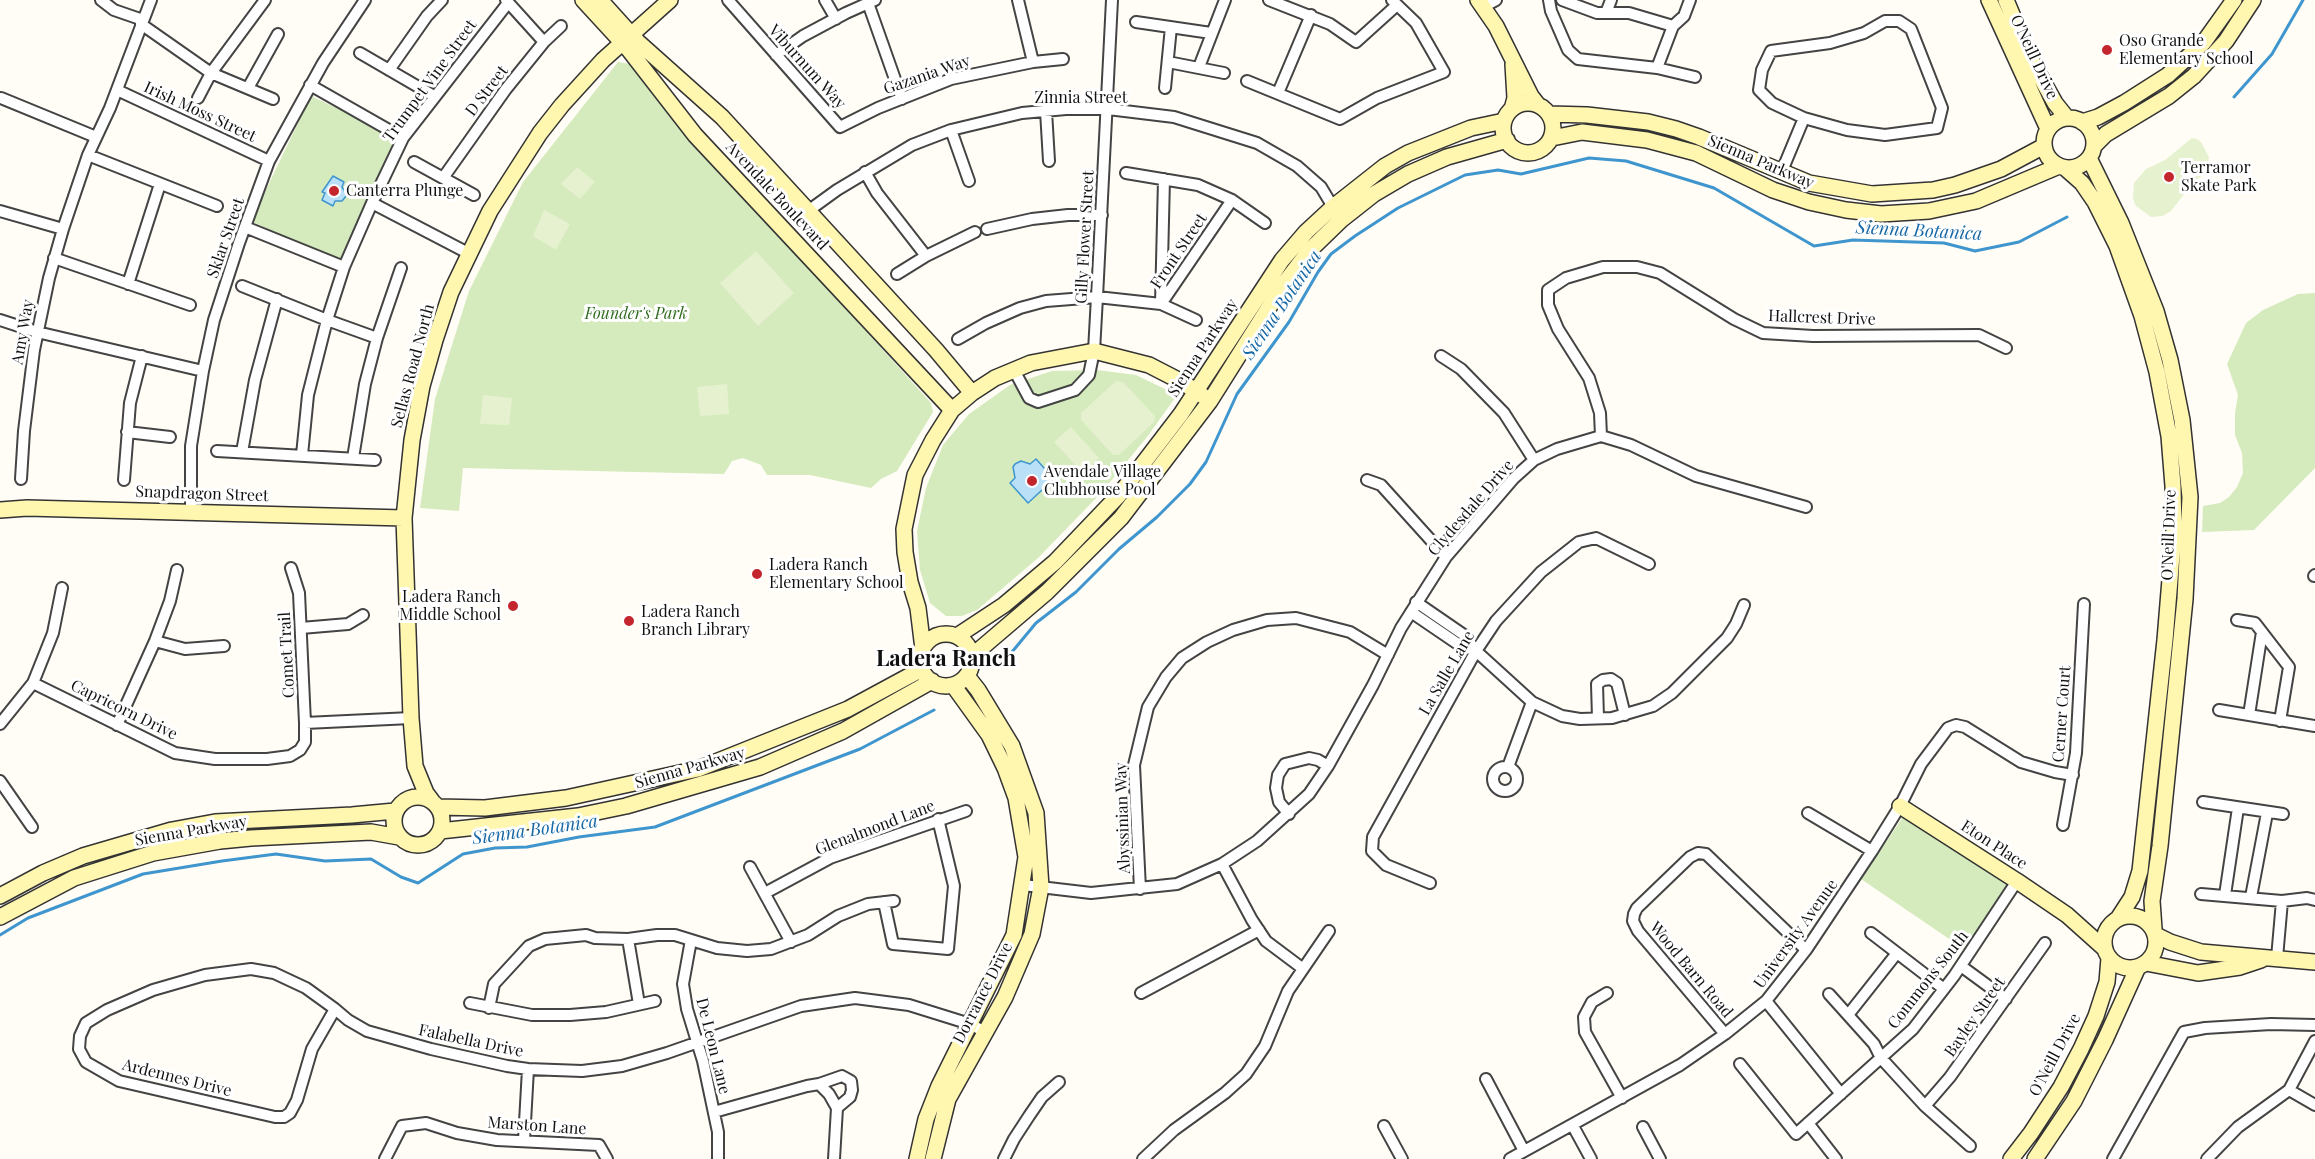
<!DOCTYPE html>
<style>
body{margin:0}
canvas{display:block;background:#fffdf5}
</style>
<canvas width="2315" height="1159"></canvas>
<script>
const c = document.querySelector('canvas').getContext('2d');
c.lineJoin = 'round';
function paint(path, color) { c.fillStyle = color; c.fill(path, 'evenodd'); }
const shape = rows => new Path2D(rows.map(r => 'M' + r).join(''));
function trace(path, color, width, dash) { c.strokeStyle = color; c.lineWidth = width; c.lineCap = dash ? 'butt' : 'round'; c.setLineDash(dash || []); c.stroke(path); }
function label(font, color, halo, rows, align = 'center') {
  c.font = font + ' "Playfair Display",serif'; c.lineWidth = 6; c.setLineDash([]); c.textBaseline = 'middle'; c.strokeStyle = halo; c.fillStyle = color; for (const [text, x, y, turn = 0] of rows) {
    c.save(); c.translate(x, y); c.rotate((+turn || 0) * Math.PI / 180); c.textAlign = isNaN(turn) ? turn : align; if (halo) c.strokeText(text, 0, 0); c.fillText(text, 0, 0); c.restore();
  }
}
paint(shape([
 [618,62,630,64,666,110,931,403,933,412,897,471,881,479,871,488,810,475,767,475,761,465,743,458,732,461,724,474,463,468,459,511,420,508,435,399,469,291,523,182],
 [311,96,398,137,339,263,251,221],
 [2315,293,2315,468,2254,530,2202,532,2203,506,2220,503,2229,497,2237,487,2243,473,2242,453,2235,435,2235,413,2238,395,2227,364,2246,323,2263,310,2298,294],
 [1097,370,1136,375,1167,390,1175,398,1147,437,1101,493,1038,558,977,610,962,616,946,616,930,603,920,570,917,531,926,488,943,445,969,414,1010,385,1052,371],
 [1905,814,2008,884,1964,949,1861,879]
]), '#d5ebbd');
paint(shape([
 [2192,138,2197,139,2201,142,2209,157,2206,172,2192,184,2171,211,2163,216,2151,217,2136,206,2133,199,2134,183,2146,169,2165,160],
 [577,167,595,182,580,199,561,184],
 [544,210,570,224,556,250,533,236],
 [756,251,794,293,758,326,720,283],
 [1116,381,1123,382,1155,416,1154,422,1119,455,1113,455,1081,420,1081,413],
 [727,384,729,414,700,416,697,387],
 [483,395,512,398,509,425,480,424],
 [1071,427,1099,458,1083,473,1054,442]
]), '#e6f2cf');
const water = shape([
 [333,176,344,182,342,187,347,195,342,201,335,201,333,206,322,200,325,193,322,192,333,176],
 [1036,459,1054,479,1028,503,1010,483,1015,478,1013,467,1015,464,1021,461,1030,464,1036,459]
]);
paint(water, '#b9e0f7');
trace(water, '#3f96cf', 1.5);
trace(shape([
 [2234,97,2272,54,2303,0],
 [1002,664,1036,623,1076,592,1119,549,1157,517,1190,484,1206,462,1237,394,1289,322,1318,272,1331,254,1355,236,1398,208,1465,175,1498,170,1521,174,1589,158,1626,161,1714,188,1814,246,1853,240,1944,243,1975,251,2019,242,2067,217],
 [0,935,28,918,143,874,222,861,276,854,325,861,371,859,401,877,418,883,463,854,495,848,527,847,579,837,655,827,860,749,934,710]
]), '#3f96cf', 3);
const street = shape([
 [101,0,114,10,143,20],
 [506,0,544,42],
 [728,0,840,127,878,108,951,79,1033,62,1063,59],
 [825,0,836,19],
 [1018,0,1033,62],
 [1269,0,1330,24,1356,42,1397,5],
 [1549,0,1551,11,1568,50,1578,59,1657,68,1695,77],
 [1562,0,1597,13,1629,13,1673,26],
 [868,3,902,99],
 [1483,7,1496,0],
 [1606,13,1611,0],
 [1136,22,1211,33],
 [141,24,211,73,273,99],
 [360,53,434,96],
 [776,55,803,36,846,13,875,0],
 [1168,62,1224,73],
 [1199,67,1225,0],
 [1657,68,1673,26,1684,16,1690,0],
 [389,70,427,16,442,0],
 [1247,81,1340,119,1377,98,1444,72,1416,23,1392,0],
 [310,85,403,138],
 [248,88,278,34],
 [1165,88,1171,27],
 [117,90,269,161],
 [1278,93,1311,15],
 [1,98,96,137],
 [198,98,211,73,265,0],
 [1046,111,1049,161],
 [951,130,969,181],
 [88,155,217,206],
 [414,162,474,195],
 [1777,171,1784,166,1804,118,1847,130,1885,135,1937,128,1942,108,1911,29,1899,21,1885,21,1864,33,1830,43,1771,51,1762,70,1759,90,1772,103,1804,118],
 [865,172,877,193,926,256],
 [1126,173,1198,185,1232,200,1265,223],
 [443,178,506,89,544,42,561,26],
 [372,203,468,253],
 [0,211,63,229],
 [808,211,837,190,912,145,951,130,1022,113,1066,109,1108,109,1174,117,1257,143,1297,166,1321,187,1336,212],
 [245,227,344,267],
 [987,229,1032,219,1068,215,1102,215],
 [54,258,190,305],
 [897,274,926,256,975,232],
 [128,284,160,184],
 [242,286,327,320,377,338],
 [1161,304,1232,200],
 [1161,304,1164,179],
 [0,320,37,332,203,371],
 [958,339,986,323,1020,308,1046,301,1097,297,1161,304,1196,320],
 [1441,356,1461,369,1504,413,1534,460],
 [1014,370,1029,398,1038,402,1075,390,1089,375,1094,351,1097,297,1112,0],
 [127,432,170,437],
 [1601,436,1600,413,1589,378,1558,329,1548,305,1548,290,1566,278,1603,267,1637,267,1660,273,1734,319,1763,333,1813,336,1979,335,2006,348],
 [217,451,375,460],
 [242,452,255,380,277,299],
 [302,455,308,395,327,320,344,267,372,203,403,138,508,3],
 [353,458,365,384,377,338,401,268],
 [21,479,24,431,34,350,49,278,63,229,88,155,110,108,151,0],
 [124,480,130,403,142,356],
 [1367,480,1381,485,1446,557],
 [191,512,191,446,203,371,214,320,239,243,269,161,323,63,365,0],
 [2314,576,2315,575],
 [1411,612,1458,644,1476,651,1464,635,1416,602],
 [2237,620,2255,623,2289,667,2280,721],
 [301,628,348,624,363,615],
 [155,641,185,649,224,646],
 [1476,651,1532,702,1562,716,1580,719,1612,718,1653,706,1672,693,1727,638,1736,624,1744,605],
 [33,683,175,753,215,759,267,759,290,756,300,750,305,742,305,723,299,593,291,568],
 [2219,710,2315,726],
 [2249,715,2262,632],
 [1598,718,1597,684,1603,680,1611,679,1617,683,1625,715],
 [305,723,411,718],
 [0,724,33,683,53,633,62,588],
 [117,725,155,641,170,601,177,570],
 [1508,767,1532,702],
 '1493 779a12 12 0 1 1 24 0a12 12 0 1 1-24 0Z',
 [0,781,32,827],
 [2203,802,2283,814],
 [1808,813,1872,851],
 [1289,814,1279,802,1276,788,1278,775,1285,764,1309,758,1318,760,1328,766],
 [2063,825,2076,753,2084,604],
 [1222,864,1252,920,1266,941,1302,968],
 [750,867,791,942],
 [1430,883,1386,865,1372,851,1373,837,1476,651,1496,621,1541,572,1579,542,1596,538,1649,564],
 [1023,885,1091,893,1177,884,1222,864,1257,841,1309,794,1328,766,1373,685,1401,628,1446,557,1514,478,1534,460,1557,449,1601,436,1631,445,1696,476,1806,507],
 [1140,889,1134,765,1148,707,1166,677,1182,658,1207,642,1233,630,1267,620,1296,618,1350,632,1388,655],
 [765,893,830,858,966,811],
 [2201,894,2282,901,2307,898,2315,900],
 [2225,895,2238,808],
 [2251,897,2267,813],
 [884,902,893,944,948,949,954,886,938,819],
 [1871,933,1944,989],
 [628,939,639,1004],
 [691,940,683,984,687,1009,703,1061,718,1132,718,1159],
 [2277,958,2282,901],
 [1961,966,2006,999],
 [1141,993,1259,930],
 [1607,993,1592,1002,1584,1017,1585,1032,1622,1098],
 [1829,994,1874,1044,1881,1058,1925,1106,1970,1146],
 [1766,1001,1841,1094],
 [470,1003,532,1015,570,1015,606,1012,655,1001],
 [489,1008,494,984,529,946,545,939,586,935,595,938,628,939,657,935,675,935,717,948,747,951,771,949,808,935,838,916,868,904,894,901],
 [335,1009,312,1049,297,1100,290,1113,284,1117,275,1117,119,1081,86,1062,79,1049,80,1036,86,1023,107,1010,153,990,205,975,251,969,274,973,306,988,335,1009,348,1020,367,1031,431,1049,507,1066,528,1069,582,1071,622,1066,667,1053,801,1006,855,998,909,1005,970,1024,985,1032],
 [1848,1015,1897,953],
 [1725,1034,1638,931,1633,921,1634,914,1637,908,1690,857,1698,853,1706,854,1806,950],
 [1740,1064,1796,1134,1913,1029,1954,976,2017,881],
 [1486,1079,1524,1151],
 [819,1084,842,1076,851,1081,852,1090,850,1097,837,1108],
 [2289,1090,2315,1105],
 [1925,1106,1950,1077,2045,943],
 [714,1112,807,1086,819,1084,829,1094,837,1108,834,1159],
 [1808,1123,1836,1159],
 [1384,1126,1402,1159],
 [1573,1126,1591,1159],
 [1643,1127,1660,1159],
 [524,1140,528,1069],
 [385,1159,402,1126,426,1123,457,1133,497,1140,599,1145,607,1159],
 [1004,1159,1014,1139,1029,1116,1042,1097,1059,1082],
 [1143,1159,1174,1130,1225,1093,1246,1074,1265,1046,1288,991,1329,931],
 [1510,1159,1680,1065,1725,1034,1766,1001,1806,950,1872,851,1900,806,1921,764,1948,728,1956,725,1965,727,2021,762,2055,772,2073,775],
 [2113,1159,2184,1032,2205,1028,2271,1024,2315,1025],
 [2207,1159,2238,1127,2289,1090,2315,1041]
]);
const secondary = shape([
 [583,0,629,50,695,135,952,410],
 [600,0,638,42,722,117,936,350,972,393],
 [1478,0,1496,26,1531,96,1538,105],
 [1989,0,2048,129],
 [2006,0,2031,60,2055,103,2067,118],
 '1503 128a25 25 0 1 1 50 0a25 25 0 1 1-50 0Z',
 [1512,109,1515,98,1513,64],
 [1549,114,1587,115,1648,122,1676,129,1699,137,1809,183,1872,194,1933,190,1955,185,2001,169,2044,146],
 '2044 143a25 25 0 1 1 50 0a25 25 0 1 1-50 0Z',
 [2082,122,2098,117,2124,103,2168,75,2204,42,2234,0],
 [1552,138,1582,132,1647,140,1696,153,1773,190,1809,202,1846,210,1881,214,1929,211,1976,201,2059,166],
 [2094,146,2106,134,2169,96,2194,76,2226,41,2253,0],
 [2089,158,2121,223,2156,311,2170,360,2182,420,2190,497,2185,599,2160,846,2152,901,2154,929],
 [2065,168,2082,183,2095,202,2117,246,2142,316,2157,372,2169,436,2173,486,2174,531,2165,640,2140,871,2132,897,2119,917],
 [0,510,27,508,404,518],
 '920 660a26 26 0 1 1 52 0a26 26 0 1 1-52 0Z',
 [957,636,1004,605,1055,562,1119,495,1181,414,1282,260,1306,232,1333,207,1385,166,1408,153,1471,128,1504,121],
 [923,649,918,608,910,582,905,552,904,529,915,475,933,440,952,410,972,393,995,378,1031,363,1094,351,1149,365,1182,382,1203,396],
 [972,656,1047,592,1121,518,1210,401,1283,285,1309,251,1341,220,1374,194,1408,174,1447,157,1507,140],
 '394 821a24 24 0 1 1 48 0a24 24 0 1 1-48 0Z',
 [432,801,426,793,415,766,411,718,404,518,412,440,422,386,435,340,451,292,490,211,540,133,562,105,603,60,670,0],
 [1900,806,2017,881,2067,915,2105,949],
 [438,807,485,808,566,798,698,769,848,709,922,669],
 [440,831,578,816,626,806,760,767,843,731,932,681],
 [0,896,43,873,83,856,172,830,215,822,352,815,395,811],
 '2104 942a26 26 0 1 1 52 0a26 26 0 1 1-52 0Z',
 [0,917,74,878,153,853,220,841,251,838,371,832,399,837],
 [2156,935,2170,942,2201,952,2315,962],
 [2146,963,2198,973,2240,967,2261,960],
 [917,1159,926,1119,939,1086,1014,935,1026,857,1016,798,1005,768,989,735,953,685],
 [933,1159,948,1099,1005,997,1032,934,1041,887,1036,813,1012,746,978,690,967,676],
 [2011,1159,2031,1133,2061,1087,2081,1049,2096,1016,2107,982,2109,958],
 [2035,1159,2074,1101,2105,1040,2138,967]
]);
trace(street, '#444', 14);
trace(secondary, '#333', 18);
trace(street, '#fff', 10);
trace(secondary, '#fff6b0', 15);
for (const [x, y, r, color] of [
 [2107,50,6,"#c4262e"],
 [2169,177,6,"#c4262e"],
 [334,191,6,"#c4262e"],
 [1032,481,6,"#c4262e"],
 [757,574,6,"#c4262e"],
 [513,606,6,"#c4262e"],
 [629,621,6,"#c4262e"]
]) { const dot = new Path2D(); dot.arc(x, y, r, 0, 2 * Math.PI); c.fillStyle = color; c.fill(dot); trace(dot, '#fff', 2); }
label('16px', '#111', '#fff', [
 ["Oso Grande",2119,41],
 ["Elementary School",2119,59],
 ["Terramor",2181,168],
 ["Skate Park",2181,186],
 ["Canterra Plunge",346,191],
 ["Avendale Village",1044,472],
 ["Clubhouse Pool",1044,490],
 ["Ladera Ranch",769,565],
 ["Elementary School",769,583],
 ["Ladera Ranch",501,597,"right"],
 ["Middle School",501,615,"right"],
 ["Ladera Ranch",641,612],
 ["Branch Library",641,630]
], 'left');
label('16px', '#111', '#fff', [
 ["O'Neill Drive",2034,57,65],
 ["Viburnum Way",807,67,48],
 ["Gazania Way",927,75,-19],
 ["Trumpet Vine Street",430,81,-54],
 ["D Street",487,91,-53],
 ["Zinnia Street",1081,98],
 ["Irish Moss Street",200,112,25],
 ["Sienna Parkway",1761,162,23],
 ["Avendale Boulevard",777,196,47],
 ["Gilly Flower Street",1085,237,-87],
 ["Sklar Street",226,238,-71],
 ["Front Street",1179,251,-56],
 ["Hallcrest Drive",1822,318,2],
 ["Amy Way",23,332,-80],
 ["Sienna Parkway",1203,348,-57],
 ["Sellas Road North",413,366,-75],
 ["Snapdragon Street",202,494,2],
 ["Clydesdale Drive",1471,508,-49],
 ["O'Neill Drive",2169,535,-88],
 ["Comet Trail",287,655,-93],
 ["La Salle Lane",1447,673,-60],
 ["Capricorn Drive",124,710,26],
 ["Cerner Court",2062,714,-86],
 ["Sienna Parkway",690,768,-16],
 ["Abyssinian Way",1123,818,-92],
 ["Glenalmond Lane",875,828,-21],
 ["Sienna Parkway",191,831,-10],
 ["Eton Place",1994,845,33],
 ["University Avenue",1796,934,-54],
 ["Wood Barn Road",1691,970,50],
 ["Commons South",1928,980,-52],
 ["Dorrance Drive",983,993,-63],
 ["Bayley Street",1975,1017,-55],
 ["Falabella Drive",471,1041,12],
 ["De Leon Lane",713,1046,76],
 ["O'Neill Drive",2055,1055,-62],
 ["Ardennes Drive",177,1078,14],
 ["Marston Lane",537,1126,4]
]);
label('italic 16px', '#2f6b1f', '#fff', [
 ["Founder's Park",636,314]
]);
label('italic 18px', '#1768a6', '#fff', [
 ["Sienna Botanica",1919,231,3],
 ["Sienna Botanica",1282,305,-56],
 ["Sienna Botanica",535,830,-8]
]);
label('bold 22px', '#111', '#fff', [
 ["Ladera Ranch",946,659]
]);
</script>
